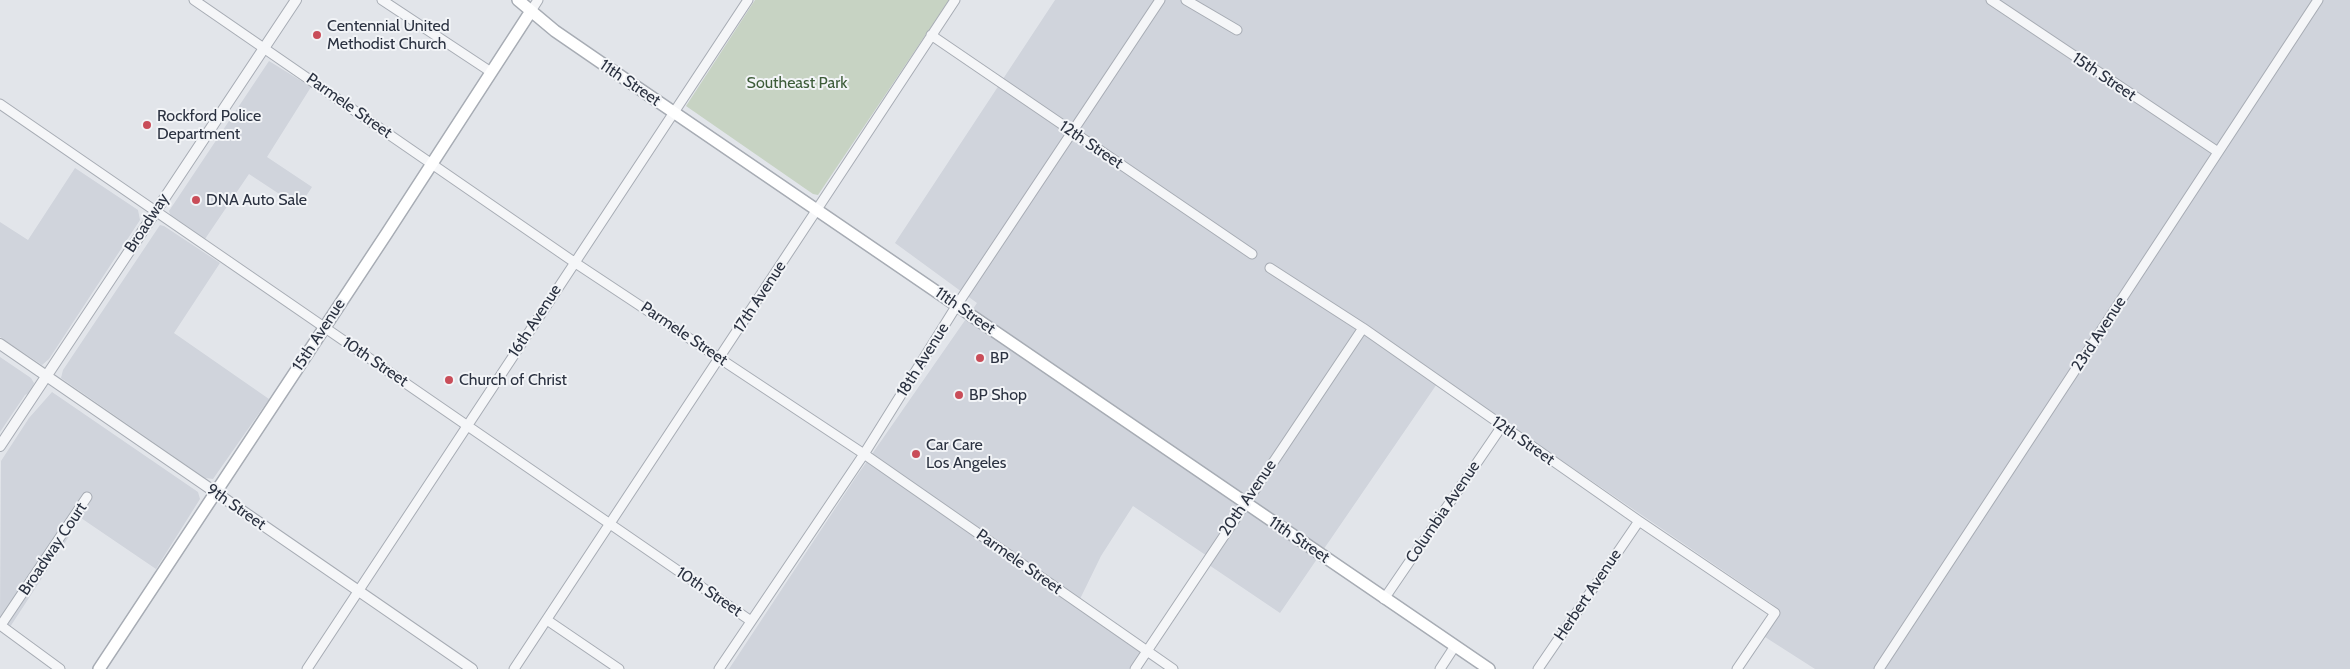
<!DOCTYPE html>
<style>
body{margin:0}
canvas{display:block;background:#e2e5ea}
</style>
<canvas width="2350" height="669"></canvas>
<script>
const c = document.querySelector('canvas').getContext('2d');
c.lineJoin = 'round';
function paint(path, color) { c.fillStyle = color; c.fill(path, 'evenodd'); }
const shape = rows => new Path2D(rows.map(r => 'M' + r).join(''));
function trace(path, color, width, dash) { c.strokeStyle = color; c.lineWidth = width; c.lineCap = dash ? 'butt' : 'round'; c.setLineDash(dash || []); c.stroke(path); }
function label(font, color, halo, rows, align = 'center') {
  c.font = font + ' Cabin,sans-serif'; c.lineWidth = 4; c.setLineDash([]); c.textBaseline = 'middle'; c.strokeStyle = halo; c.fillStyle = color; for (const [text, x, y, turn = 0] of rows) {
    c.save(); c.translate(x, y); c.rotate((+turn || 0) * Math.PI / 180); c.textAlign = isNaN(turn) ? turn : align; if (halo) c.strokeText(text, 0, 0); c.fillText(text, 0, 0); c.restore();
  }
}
paint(shape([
 [1055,0,2350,0,2350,669,1815,669,1765,637,1777,609,1772,604,1441,378,1280,613,1209,565,1213,560,1133,506,1101,556,1080,599,1144,646,1129,669,729,669,856,477,977,303,895,243],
 [269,61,311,87,267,157,312,187,299,207,249,174,205,239,171,217,169,211],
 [75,168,138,210,140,220,49,359,42,365,0,337,0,222,28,240],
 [160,225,164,226,220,263,174,333,269,399,213,479,205,478,61,378,63,370],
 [0,357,31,378,34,383,31,392,25,395,0,432],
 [52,392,198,492,200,499,156,569,81,518,10,627,0,621,1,461,29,418]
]), '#d0d4dc');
paint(shape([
 [755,0,949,0,818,195,813,194,686,106]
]), '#c7d3c3');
const minor = shape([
 [194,0,574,262,864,454,1173,669],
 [382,0,491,72],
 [1186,0,1237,30],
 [1991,0,2218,152],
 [531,11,538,0],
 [931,35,1252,254],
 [0,104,751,621],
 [1270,268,1363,328,1639,521,1775,613,1737,669],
 [1384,599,1502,426],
 [547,620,619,669],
 [0,625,60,669],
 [1,625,87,497],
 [307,669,748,0],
 [514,669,955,0],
 [719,669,864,454,957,305,1160,0],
 [1135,669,1363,328],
 [1440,669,1455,646],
 [1538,669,1639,521],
 [1879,669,2318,0]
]);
const tertiary = shape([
 [0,344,472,669],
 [0,446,296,0]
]);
const secondary = shape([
 [518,0,555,31,603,64,1489,669],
 [99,669,387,233,531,11]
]);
trace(minor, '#a7acb4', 11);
trace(tertiary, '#a7acb4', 12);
trace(secondary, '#a7acb4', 14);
trace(minor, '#f5f6f8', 9);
trace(tertiary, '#f5f6f8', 10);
trace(secondary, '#fff', 11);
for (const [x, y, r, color] of [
 [317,35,5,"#c94d59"],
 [147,125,5,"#c94d59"],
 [196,200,5,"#c94d59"],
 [980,358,5,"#c94d59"],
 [449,380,5,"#c94d59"],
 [959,395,5,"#c94d59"],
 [916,454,5,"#c94d59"]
]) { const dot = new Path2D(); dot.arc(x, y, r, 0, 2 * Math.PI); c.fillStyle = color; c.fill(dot); trace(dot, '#f2f4f7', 2); }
label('16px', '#2b3241', '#f2f4f7', [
 ["Centennial United",327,26],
 ["Methodist Church",327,44],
 ["Rockford Police",157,116],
 ["Department",157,134],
 ["DNA Auto Sale",206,200],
 ["BP",990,358],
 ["Church of Christ",459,380],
 ["BP Shop",969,395],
 ["Car Care",926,445],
 ["Los Angeles",926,463]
], 'left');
label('16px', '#2b3241', '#f2f4f7', [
 ["15th Street",2104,77,34],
 ["11th Street",630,83,34],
 ["Parmele Street",349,106,35],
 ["12th Street",1091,145,34],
 ["Broadway",147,223,-57],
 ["17th Avenue",760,297,-57],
 ["11th Street",965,311,35],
 ["16th Avenue",535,321,-57],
 ["Parmele Street",684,334,34],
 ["23rd Avenue",2099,334,-57],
 ["15th Avenue",319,335,-57],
 ["18th Avenue",923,360,-58],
 ["10th Street",375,362,34],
 ["12th Street",1523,441,35],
 ["20th Avenue",1248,498,-56],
 ["9th Street",236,507,35],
 ["Columbia Avenue",1443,512,-56],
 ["11th Street",1299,540,34],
 ["Broadway Court",53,549,-56],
 ["Parmele Street",1019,562,35],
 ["10th Street",709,592,34],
 ["Herbert Avenue",1588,595,-56]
]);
label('16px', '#3d5c39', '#f2f4f7', [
 ["Southeast Park",797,83]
]);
</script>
